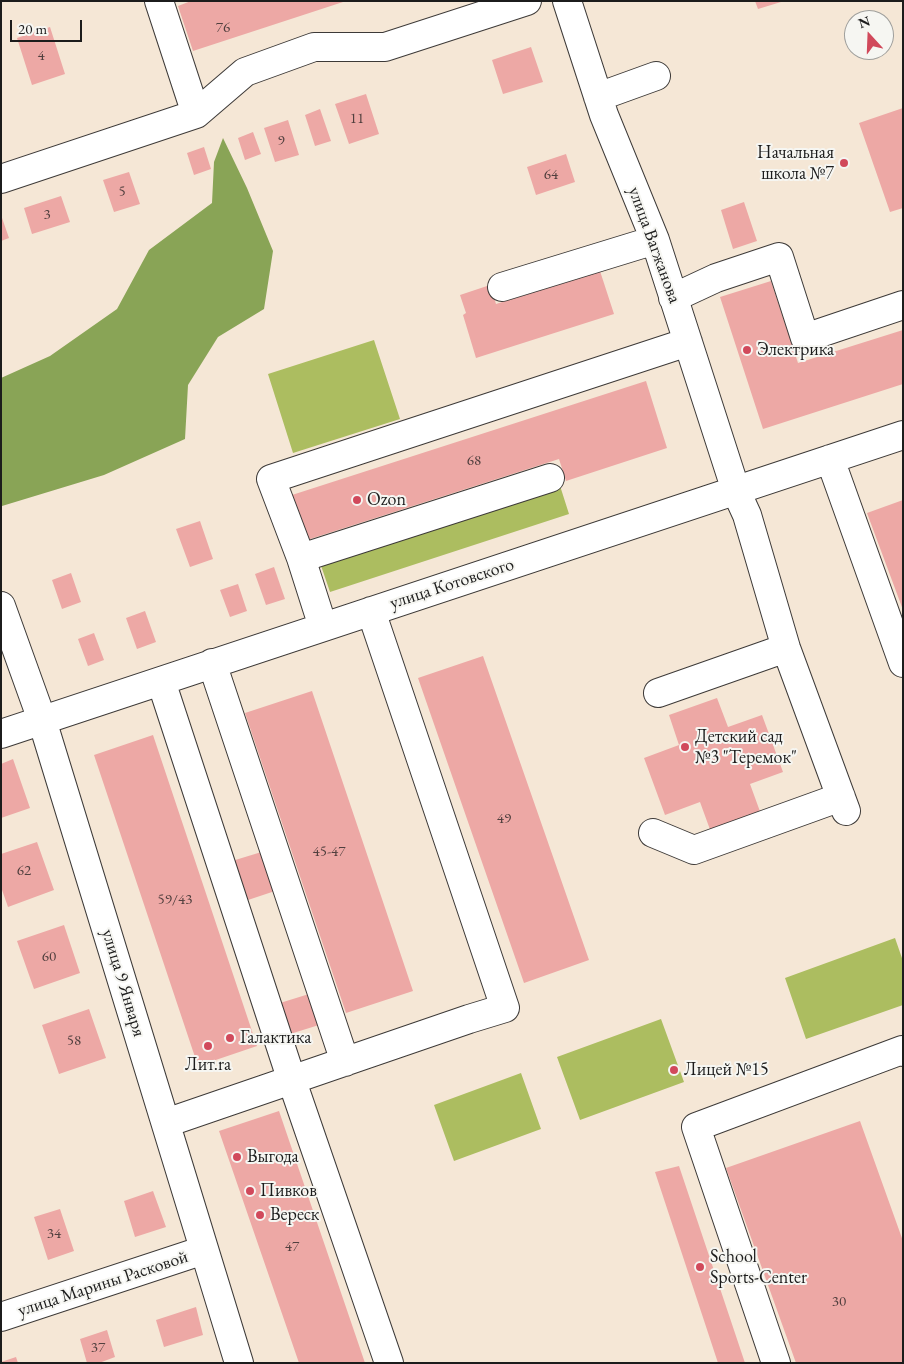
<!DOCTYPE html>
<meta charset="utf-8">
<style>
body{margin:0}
#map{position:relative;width:904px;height:1364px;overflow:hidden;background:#f5e7d6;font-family:"EB Garamond",serif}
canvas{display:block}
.frame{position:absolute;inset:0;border:2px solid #1c1c1c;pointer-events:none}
.north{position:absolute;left:844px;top:10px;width:50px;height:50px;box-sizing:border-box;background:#f6f6f2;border:1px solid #9f9f9c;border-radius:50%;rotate:340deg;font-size:14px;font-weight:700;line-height:20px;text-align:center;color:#1c1c1c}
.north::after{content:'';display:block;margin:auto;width:18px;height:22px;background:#d1495b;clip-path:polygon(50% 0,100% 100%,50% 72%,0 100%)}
.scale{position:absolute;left:10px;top:20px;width:72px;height:22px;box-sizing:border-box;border:2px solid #1c1c1c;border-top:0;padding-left:6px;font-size:15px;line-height:18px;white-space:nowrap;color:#1c1c1c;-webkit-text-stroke:4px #f6f6f2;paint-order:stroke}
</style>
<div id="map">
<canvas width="904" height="1364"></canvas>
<div class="frame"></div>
<div class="north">N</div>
<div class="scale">20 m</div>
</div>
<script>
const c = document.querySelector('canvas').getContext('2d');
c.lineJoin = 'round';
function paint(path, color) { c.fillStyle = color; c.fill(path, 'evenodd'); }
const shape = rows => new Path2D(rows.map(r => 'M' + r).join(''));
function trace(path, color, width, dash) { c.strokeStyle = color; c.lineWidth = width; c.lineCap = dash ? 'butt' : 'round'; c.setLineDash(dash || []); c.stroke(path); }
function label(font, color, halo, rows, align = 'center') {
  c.font = font + ' "EB Garamond",serif'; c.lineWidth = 4; c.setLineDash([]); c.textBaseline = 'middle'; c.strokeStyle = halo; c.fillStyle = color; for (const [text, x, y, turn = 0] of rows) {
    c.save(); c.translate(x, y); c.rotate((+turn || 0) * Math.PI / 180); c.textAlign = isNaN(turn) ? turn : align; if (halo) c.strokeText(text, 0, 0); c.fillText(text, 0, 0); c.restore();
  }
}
paint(shape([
 [374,340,400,419,293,453,268,374],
 [555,470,569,514,330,592,315,548],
 [895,938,903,961,903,1005,806,1039,785,978],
 [661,1019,684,1082,580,1120,557,1057],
 [521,1073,541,1129,454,1161,434,1105]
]), '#acbd60');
paint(shape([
 [223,138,247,188,273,251,264,309,218,337,188,385,185,439,104,475,2,506,1,378,50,356,117,309,149,250,212,203,214,162]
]), '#89a456');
paint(shape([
 [191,1,343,1,343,2,193,51,178,6],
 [755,1,781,1,781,2,758,9],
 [50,27,65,74,32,85,17,38],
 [531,47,543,82,503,94,492,60],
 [366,94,379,134,349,144,335,104],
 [903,108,903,208,890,212,859,123],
 [320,109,331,141,315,146,305,115],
 [288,120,299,155,275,162,264,128],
 [253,132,261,154,245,160,238,138],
 [204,147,211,169,194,175,187,153],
 [566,154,575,182,536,195,527,167],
 [129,172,140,204,114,212,103,180],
 [61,196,70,222,32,234,24,208],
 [744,202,757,241,733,249,721,210],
 [1,215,9,238,1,241],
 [600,271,614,314,476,358,463,315,466,313,460,295,490,285,496,304],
 [771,281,798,363,903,330,903,384,763,429,720,297],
 [646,381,667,448,566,481,559,459,307,540,292,495],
 [903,500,903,610,867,513],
 [200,521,213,559,190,567,176,529],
 [274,567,285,599,266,605,255,574],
 [71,573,81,602,62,609,52,580],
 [238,584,247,611,230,617,220,590],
 [145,611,156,642,137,649,126,618],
 [94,633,104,660,88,666,78,639],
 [483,656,589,960,524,983,418,678],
 [312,691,413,991,346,1013,245,713],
 [717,698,728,727,762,715,783,772,750,784,762,817,712,835,700,802,665,815,644,758,679,745,669,715],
 [153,735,257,1046,198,1066,94,755],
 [13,759,30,808,1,818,1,764],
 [37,842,54,890,8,907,1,887,1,854],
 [268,850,281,889,245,901,232,861],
 [64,925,80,973,34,989,17,941],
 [309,994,319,1025,290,1034,280,1003],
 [89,1009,106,1058,59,1074,42,1025],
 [279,1111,365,1363,299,1363,219,1131],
 [860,1121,903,1241,903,1363,796,1363,726,1168],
 [679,1166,745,1363,718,1363,655,1172],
 [153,1191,166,1227,135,1237,124,1201],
 [60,1209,74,1251,48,1260,34,1217],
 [196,1307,203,1335,164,1347,156,1320],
 [107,1330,115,1357,99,1363,87,1363,80,1339],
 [16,1357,18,1363,1,1363,1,1362]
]), '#eda8a5');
const minor = shape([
 [159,1,196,114],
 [567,1,604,115,655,240,736,491,747,515,786,648,846,811],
 [598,97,656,76],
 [1,179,196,114,245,72,314,47,385,47,527,1],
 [502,287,655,240],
 [673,298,716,278,779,257,805,338,903,305],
 [830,459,903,663],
 [301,558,550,478],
 [1,606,42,720,239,1363],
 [323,627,301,558,271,479,688,342],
 [212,663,345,1062],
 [161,681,292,1081,389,1363],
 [658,693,786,648],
 [1,734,903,435],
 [653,833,694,850,841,797],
 [166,1123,469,1019,505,1008,371,611],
 [1,1317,204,1250],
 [776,1363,696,1127,902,1050,903,1052]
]);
trace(minor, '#3d3a38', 30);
trace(minor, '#fff', 28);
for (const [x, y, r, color] of [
 [844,163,5,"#d1495b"],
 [747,350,5,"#d1495b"],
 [357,500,5,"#d1495b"],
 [685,747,5,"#d1495b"],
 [230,1038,5,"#d1495b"],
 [208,1046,5,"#d1495b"],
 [674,1070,5,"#d1495b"],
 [237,1157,5,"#d1495b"],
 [250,1191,5,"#d1495b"],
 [260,1215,5,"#d1495b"],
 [700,1267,5,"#d1495b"]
]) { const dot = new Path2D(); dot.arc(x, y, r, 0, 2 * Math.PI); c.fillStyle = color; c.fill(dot); trace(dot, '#f6f6f2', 2); }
label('15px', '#503f3e', null, [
 ["76",223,28],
 ["4",41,56],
 ["11",357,119],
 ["9",281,141],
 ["64",551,175],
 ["5",122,192],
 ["3",47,215],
 ["68",474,461],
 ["49",504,819],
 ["45-47",329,852],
 ["62",24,871],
 ["59/43",175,900],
 ["60",49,957],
 ["58",74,1041],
 ["34",54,1234],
 ["47",292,1247],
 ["30",839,1302],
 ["37",98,1348]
]);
label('18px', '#1c1c1c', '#f6f6f2', [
 ["Начальная",834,153,"right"],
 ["школа №7",834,174,"right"],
 ["Электрика",757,350],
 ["Ozon",367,500],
 ["Детский сад",695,737],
 ["№3 \"Теремок\"",695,758],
 ["Галактика",240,1038],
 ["Лит.ra",208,1065,"center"],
 ["Лицей №15",684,1070],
 ["Выгода",247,1157],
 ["Пивков",260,1191],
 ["Вереск",270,1215],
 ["School",710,1257],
 ["Sports-Center",710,1278]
], 'left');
label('18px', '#1c1c1c', '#f6f6f2', [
 ["улица Вагжанова",654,245,70],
 ["улица Котовского",452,584,-18],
 ["улица 9 Января",123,983,73],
 ["улица Марины Расковой",103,1284,-18]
]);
</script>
